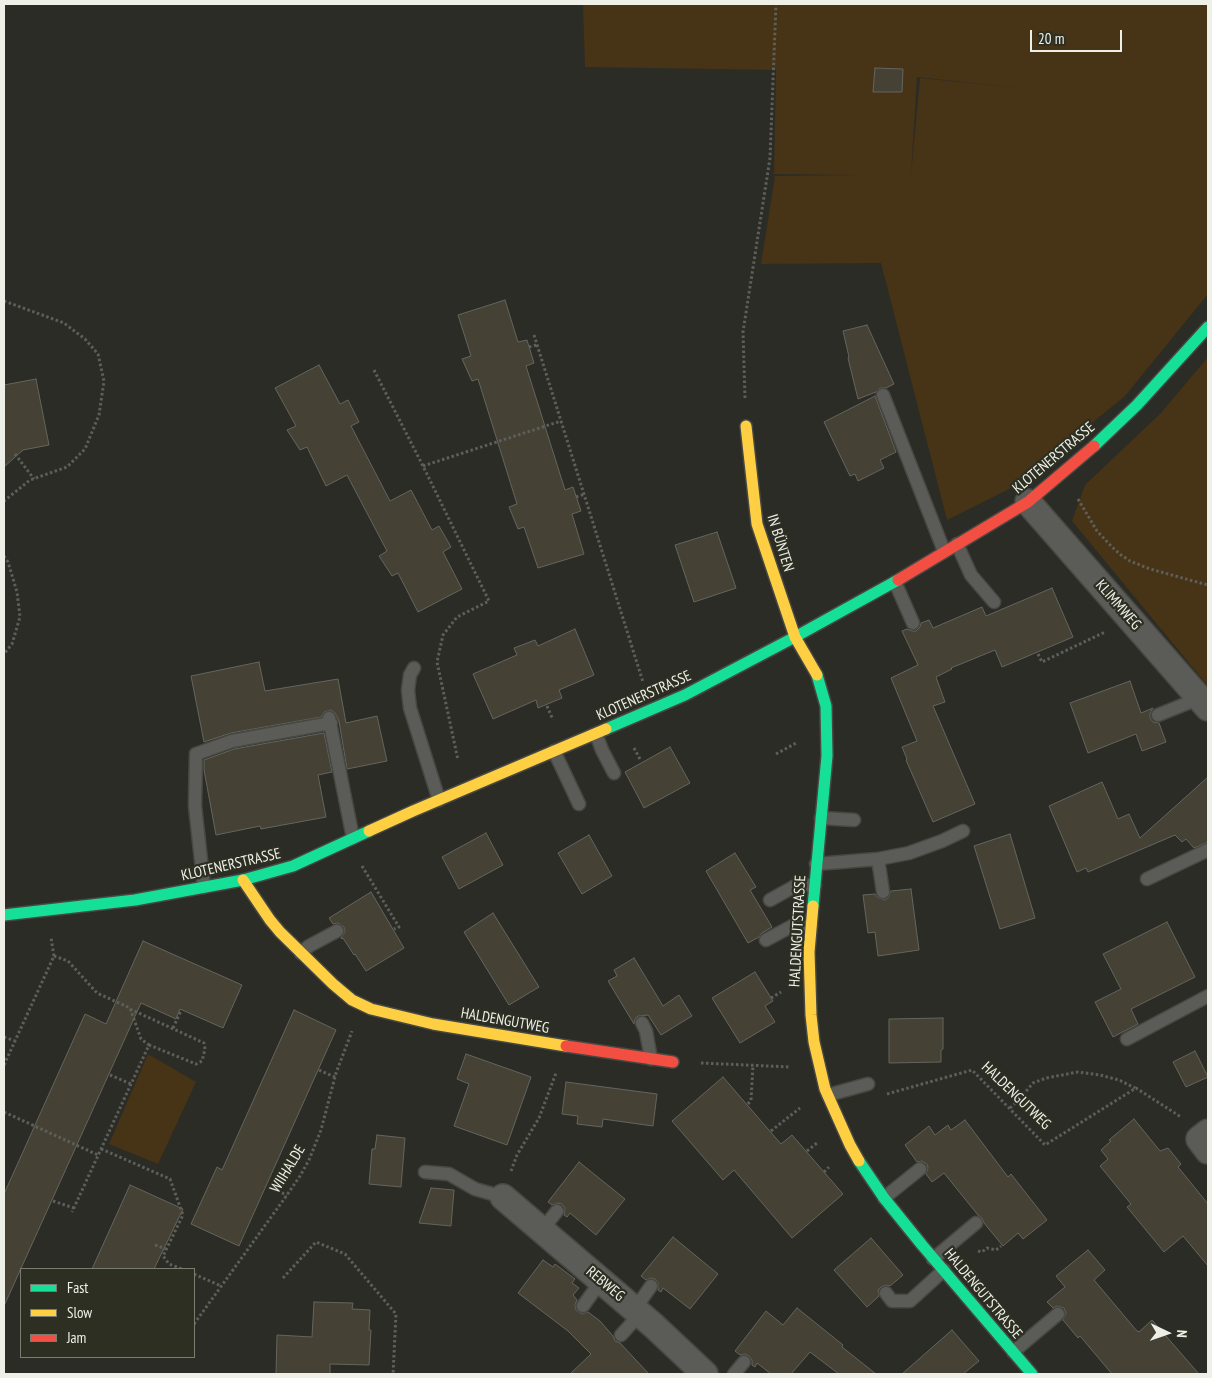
<!DOCTYPE html>
<meta charset="utf-8">
<style>
body{margin:0}
#map{position:relative;width:1212px;height:1378px;overflow:hidden;background:#2b2c26;font-family:"PT Sans Narrow",sans-serif}
canvas{display:block}
.frame{position:absolute;inset:0;border:5px solid #eef0e8;pointer-events:none}
.legend{position:absolute;left:20px;top:1268px;width:175px;height:90px;box-sizing:border-box;background:#2d2f23;border:1px solid #7a7c72;margin:0;padding:6px 9px;list-style:none;font-size:15px;color:#eef0e8}
.legend li{display:flex;align-items:center;gap:10px;height:25px}
.legend b{width:25px;border:1px solid #7a7c72}
.north{position:absolute;left:1142px;top:1308px;width:50px;height:50px;-webkit-text-stroke:4px #2d2f23;paint-order:stroke;rotate:93deg;font-size:14px;font-weight:700;line-height:20px;text-align:center;color:#eef0e8}
.north::after{content:'';display:block;margin:auto;width:18px;height:22px;background:#eef0e8;clip-path:polygon(50% 0,100% 100%,50% 72%,0 100%)}
.scale{position:absolute;left:1030px;top:30px;width:92px;height:22px;box-sizing:border-box;border:2px solid #eef0e8;border-top:0;padding-left:6px;font-size:15px;line-height:18px;white-space:nowrap;color:#eef0e8;-webkit-text-stroke:4px #2d2f23;paint-order:stroke}
</style>
<div id="map">
<canvas width="1212" height="1378"></canvas>
<div class="frame"></div>
<ul class="legend">
<li><b style="height:6px;background:#16e098"></b>Fast</li>
<li><b style="height:6px;background:#ffcf43"></b>Slow</li>
<li><b style="height:6px;background:#f24e42"></b>Jam</li>
</ul>
<div class="north">N</div>
<div class="scale">20 m</div>
</div>
<script>
const c = document.querySelector('canvas').getContext('2d');
c.lineJoin = 'round';
function paint(path, color) { c.fillStyle = color; c.fill(path, 'evenodd'); }
const shape = rows => new Path2D(rows.map(r => 'M' + r).join(''));
function trace(path, color, width, dash) { c.strokeStyle = color; c.lineWidth = width; c.lineCap = dash ? 'butt' : 'round'; c.setLineDash(dash || []); c.stroke(path); }
function label(font, color, halo, rows, align = 'center') {
  c.font = font + ' "PT Sans Narrow",sans-serif'; c.lineWidth = 4.5; c.setLineDash([]); c.textBaseline = 'middle'; c.strokeStyle = halo; c.fillStyle = color; for (const [text, x, y, turn = 0] of rows) {
    c.save(); c.translate(x, y); c.rotate((+turn || 0) * Math.PI / 180); c.textAlign = isNaN(turn) ? turn : align; if (halo) c.strokeText(text, 0, 0); c.fillText(text, 0, 0); c.restore();
  }
}
paint(shape([
 [583,4,1208,4,1208,294,1125,396,1015,486,947,520,881,263,761,264,775,176,856,175,774,174,776,70,585,67],
 [917,77,1018,88,920,78,911,175],
 [1208,357,1208,686,1072,521,1085,485,1161,413],
 [148,1054,196,1082,158,1164,109,1144]
]), '#473316');
const building = shape([
 [875,68,903,69,902,92,873,92,875,68],
 [505,300,518,342,527,340,534,363,526,366,565,490,573,487,581,511,572,514,584,554,538,568,524,527,518,529,509,507,517,504,478,379,472,381,462,359,471,356,458,315,505,300],
 [867,325,894,384,886,388,880,388,876,392,858,399,848,358,849,357,843,331,867,325],
 [319,365,340,404,348,400,359,422,351,426,390,501,411,490,432,530,439,526,451,547,443,552,462,589,418,612,398,573,392,576,379,556,387,551,347,475,326,486,307,447,300,450,287,430,296,426,275,388,319,365],
 [36,379,49,445,23,450,4,467,4,385,36,379],
 [875,396,896,452,880,460,884,468,858,481,855,474,850,476,824,422,875,396],
 [717,532,736,588,694,602,675,545,717,532],
 [1052,588,1073,637,1002,667,995,650,951,668,952,669,936,677,945,702,933,706,975,804,933,822,906,760,907,759,902,747,917,741,891,678,918,665,902,631,907,629,912,631,916,631,920,627,921,623,929,620,933,628,982,607,986,616,1052,588],
 [575,629,594,675,559,690,562,698,538,708,536,700,493,719,473,674,517,655,514,648,535,640,538,646,575,629],
 [259,662,265,691,338,679,346,723,377,716,387,761,347,769,339,721,335,713,331,710,324,712,321,717,231,733,204,742,191,676,259,662],
 [1130,681,1141,713,1153,708,1150,713,1150,718,1153,722,1159,723,1166,742,1142,751,1136,734,1088,753,1070,703,1130,681],
 [324,733,332,772,318,775,326,817,261,829,260,826,216,835,204,770,204,760,234,749,324,733],
 [670,747,690,783,644,808,625,772,670,747],
 [1208,777,1208,842,1194,848,1186,839,1182,842,1175,835,1088,872,1086,868,1077,872,1049,806,1102,782,1118,819,1129,814,1140,838,1208,777],
 [486,833,503,865,459,889,442,857,486,833],
 [1010,834,1035,918,1000,929,974,846,1010,834],
 [589,835,612,876,582,894,558,853,589,835],
 [735,853,756,887,750,890,772,927,762,933,759,937,748,943,706,871,735,853],
 [911,889,919,950,878,956,875,932,868,933,863,895,875,894,877,897,884,900,888,898,891,891,911,889],
 [371,892,404,948,366,971,355,954,354,955,343,938,342,939,341,938,345,932,344,927,338,923,333,924,329,918,371,892],
 [493,913,539,987,509,1005,464,932,493,913],
 [1167,922,1195,977,1131,1009,1138,1024,1113,1037,1095,1002,1121,989,1103,954,1167,922],
 [143,941,242,985,223,1028,180,1009,176,1019,141,1003,4,1306,4,1194,85,1014,106,1024,143,941],
 [634,958,663,1006,679,995,692,1016,661,1035,648,1015,638,1016,635,1019,634,1024,608,981,617,976,614,970,634,958],
 [755,972,773,1001,765,1006,775,1022,740,1043,712,998,755,972],
 [294,1010,336,1030,239,1246,191,1224,217,1167,222,1170,294,1010],
 [943,1018,943,1049,941,1050,941,1062,889,1063,889,1019,943,1018],
 [1195,1051,1208,1077,1186,1087,1173,1062,1195,1051],
 [466,1054,531,1077,507,1145,454,1126,469,1084,457,1079,466,1054],
 [723,1077,781,1144,792,1135,843,1194,792,1238,734,1170,723,1180,672,1121,723,1077],
 [566,1082,657,1094,653,1126,603,1119,602,1127,577,1124,578,1116,562,1114,566,1082],
 [1134,1119,1160,1151,1168,1148,1181,1164,1178,1167,1208,1204,1208,1266,1183,1236,1164,1252,1127,1207,1131,1204,1100,1166,1108,1159,1101,1150,1111,1141,1109,1140,1134,1119],
 [965,1120,1008,1177,1011,1174,1047,1220,1023,1239,1018,1233,1003,1246,984,1223,982,1218,978,1215,944,1173,932,1182,926,1174,928,1168,927,1164,922,1161,917,1162,905,1145,929,1126,935,1135,948,1125,951,1130,965,1120],
 [377,1135,405,1138,401,1187,369,1184,372,1149,375,1149,377,1135],
 [579,1162,625,1199,596,1235,570,1213,567,1217,564,1215,565,1208,562,1204,558,1203,552,1205,548,1202,579,1162],
 [130,1185,183,1209,154,1269,92,1269,130,1185],
 [431,1188,454,1190,451,1226,419,1223,431,1188],
 [673,1237,718,1274,690,1309,663,1288,661,1292,658,1290,658,1283,655,1279,651,1278,646,1280,641,1276,673,1237],
 [871,1238,903,1275,890,1286,886,1285,881,1287,878,1290,879,1296,867,1307,834,1270,871,1238],
 [1088,1250,1105,1270,1094,1280,1136,1330,1139,1332,1152,1320,1199,1374,1112,1374,1080,1336,1078,1338,1063,1320,1066,1313,1064,1308,1057,1306,1053,1308,1047,1302,1065,1287,1056,1276,1088,1250],
 [543,1260,553,1267,555,1264,575,1279,572,1283,579,1288,573,1295,577,1300,575,1305,576,1310,582,1314,588,1312,600,1321,613,1336,615,1341,620,1343,649,1374,570,1374,591,1354,568,1331,518,1293,543,1260],
 [314,1302,353,1303,352,1309,370,1310,369,1330,371,1330,369,1365,330,1364,330,1374,276,1374,277,1335,312,1337,314,1302],
 [797,1308,843,1345,842,1347,876,1374,839,1374,810,1352,791,1374,771,1374,757,1363,755,1367,752,1365,752,1360,749,1356,745,1354,740,1355,735,1351,766,1311,783,1325,797,1308],
 [952,1330,979,1361,963,1374,902,1374,952,1330]
]);
paint(building, '#454235');
trace(building, '#65655f', 1);
const lane = shape([
 [883,395,944,551],
 [957,544,971,575,994,602],
 [895,582,913,623],
 [414,668,410,675,408,690,410,708,439,800],
 [1158,715,1200,698],
 [329,718,353,838],
 [596,734,602,750,614,773],
 [554,751,579,804],
 [821,818,854,820],
 [878,859,883,892],
 [816,864,878,859,909,853,942,841,963,831],
 [1147,879,1208,850],
 [204,887,195,806,196,754,232,741,331,723],
 [770,900,797,885,815,885],
 [766,940,794,925,811,926],
 [301,953,309,946,337,931],
 [642,1023,646,1031,651,1059],
 [1127,1039,1208,996],
 [828,1095,868,1084],
 [425,1172,449,1174,475,1189,503,1197],
 [884,1198,920,1169],
 [542,1230,557,1211],
 [933,1259,976,1223],
 [886,1293,892,1301,910,1301,944,1270],
 [583,1306,601,1281],
 [635,1309,651,1286],
 [621,1335,640,1314],
 [1013,1352,1058,1314],
 [734,1374,744,1362]
]);
const street = shape([
 [1028,502,1208,708],
 [1208,1132,1199,1139,1208,1151],
 [503,1197,654,1326,705,1374]
]);
const fast = shape([
 [1094,446,1137,405,1208,327],
 [606,729,685,695,795,637,898,580],
 [813,906,827,756,826,706,817,675],
 [4,915,135,900,243,880,293,866,369,831],
 [859,1161,884,1198,922,1245,1032,1374]
]);
const slow = shape([
 [746,426,757,524,795,637,817,675],
 [369,831,413,811,606,729],
 [243,880,270,920,280,932,333,984,352,1000,371,1009,433,1024,566,1046],
 [813,906,809,952,811,1015,814,1042,825,1089,850,1145,859,1161]
]);
const jam = shape([
 [898,580,1028,502,1094,446],
 [566,1046,673,1062]
]);
trace(lane, '#484843', 15);
trace(street, '#484843', 28);
trace(fast, '#484843', 14);
trace(slow, '#484843', 14);
trace(jam, '#484843', 14);
trace(shape([
 [4,301,64,323,85,339,98,354,104,381,99,415,85,449,67,467,30,480,4,501],
 [534,335,643,682],
 [529,347,537,345],
 [374,370,423,466,489,601,457,617,443,635,437,662,458,760],
 [745,398,743,332,770,158,776,4],
 [15,454,34,479],
 [423,466,561,421],
 [576,497,585,494],
 [1078,499,1097,531,1112,547,1121,555,1130,561,1150,569,1208,585],
 [4,556,8,562,17,592,20,617,12,644,4,654],
 [1038,654,1042,662,1105,632],
 [547,706,553,720],
 [634,748,641,761],
 [776,754,798,742],
 [362,866,399,927,394,929],
 [54,956,68,961,97,993,130,1008,141,1039,149,1045,72,1212],
 [771,998,781,992],
 [130,1009,204,1043,205,1049,202,1061,196,1064,149,1045],
 [173,1028,181,1011],
 [4,1037,15,1041],
 [701,1063,790,1067],
 [4,1065,54,956,51,938],
 [319,1070,335,1077],
 [110,1075,131,1084],
 [887,1094,972,1070,1045,1145,1136,1088,1181,1117],
 [1023,1095,1033,1083,1046,1078,1078,1072,1100,1075,1119,1080,1135,1088],
 [748,1104,751,1100,753,1065],
 [1010,1108,1020,1099],
 [4,1112,98,1155],
 [771,1131,800,1108],
 [101,1149,170,1179,183,1215,163,1256,169,1264,182,1269],
 [807,1151,817,1143],
 [511,1171,517,1155,539,1118,556,1073],
 [824,1172,829,1167],
 [268,1187,287,1195],
 [53,1201,74,1208],
 [155,1245,166,1249],
 [978,1251,982,1252,987,1248,996,1250,1001,1246],
 [194,1274,221,1286],
 [283,1278,316,1242,345,1254,396,1314,393,1374],
 [194,1324,287,1195,300,1176,309,1160,321,1130,336,1073,352,1031]
]), '#5e5f5b', 3, [2.5, 2.5]);
trace(lane, '#5b5c58', 12);
trace(street, '#5b5c58', 25);
trace(fast, '#16e098', 11);
trace(slow, '#ffcf43', 11);
trace(jam, '#f24e42', 11);
label('15px', '#eef0e8', '#2d2f23', [
 ["KLOTENERSTRASSE",1054,458,-40],
 ["IN BÜNTEN",780,543,73],
 ["KLIMMWEG",1118,605,49],
 ["KLOTENERSTRASSE",644,696,-24],
 ["KLOTENERSTRASSE",231,865,-13],
 ["HALDENGUTSTRASSE",798,931,-87],
 ["HALDENGUTWEG",505,1021,10],
 ["HALDENGUTWEG",1016,1096,44],
 ["WIIHALDE",288,1169,-59],
 ["REBWEG",605,1284,40],
 ["HALDENGUTSTRASSE",983,1294,50]
]);
</script>
